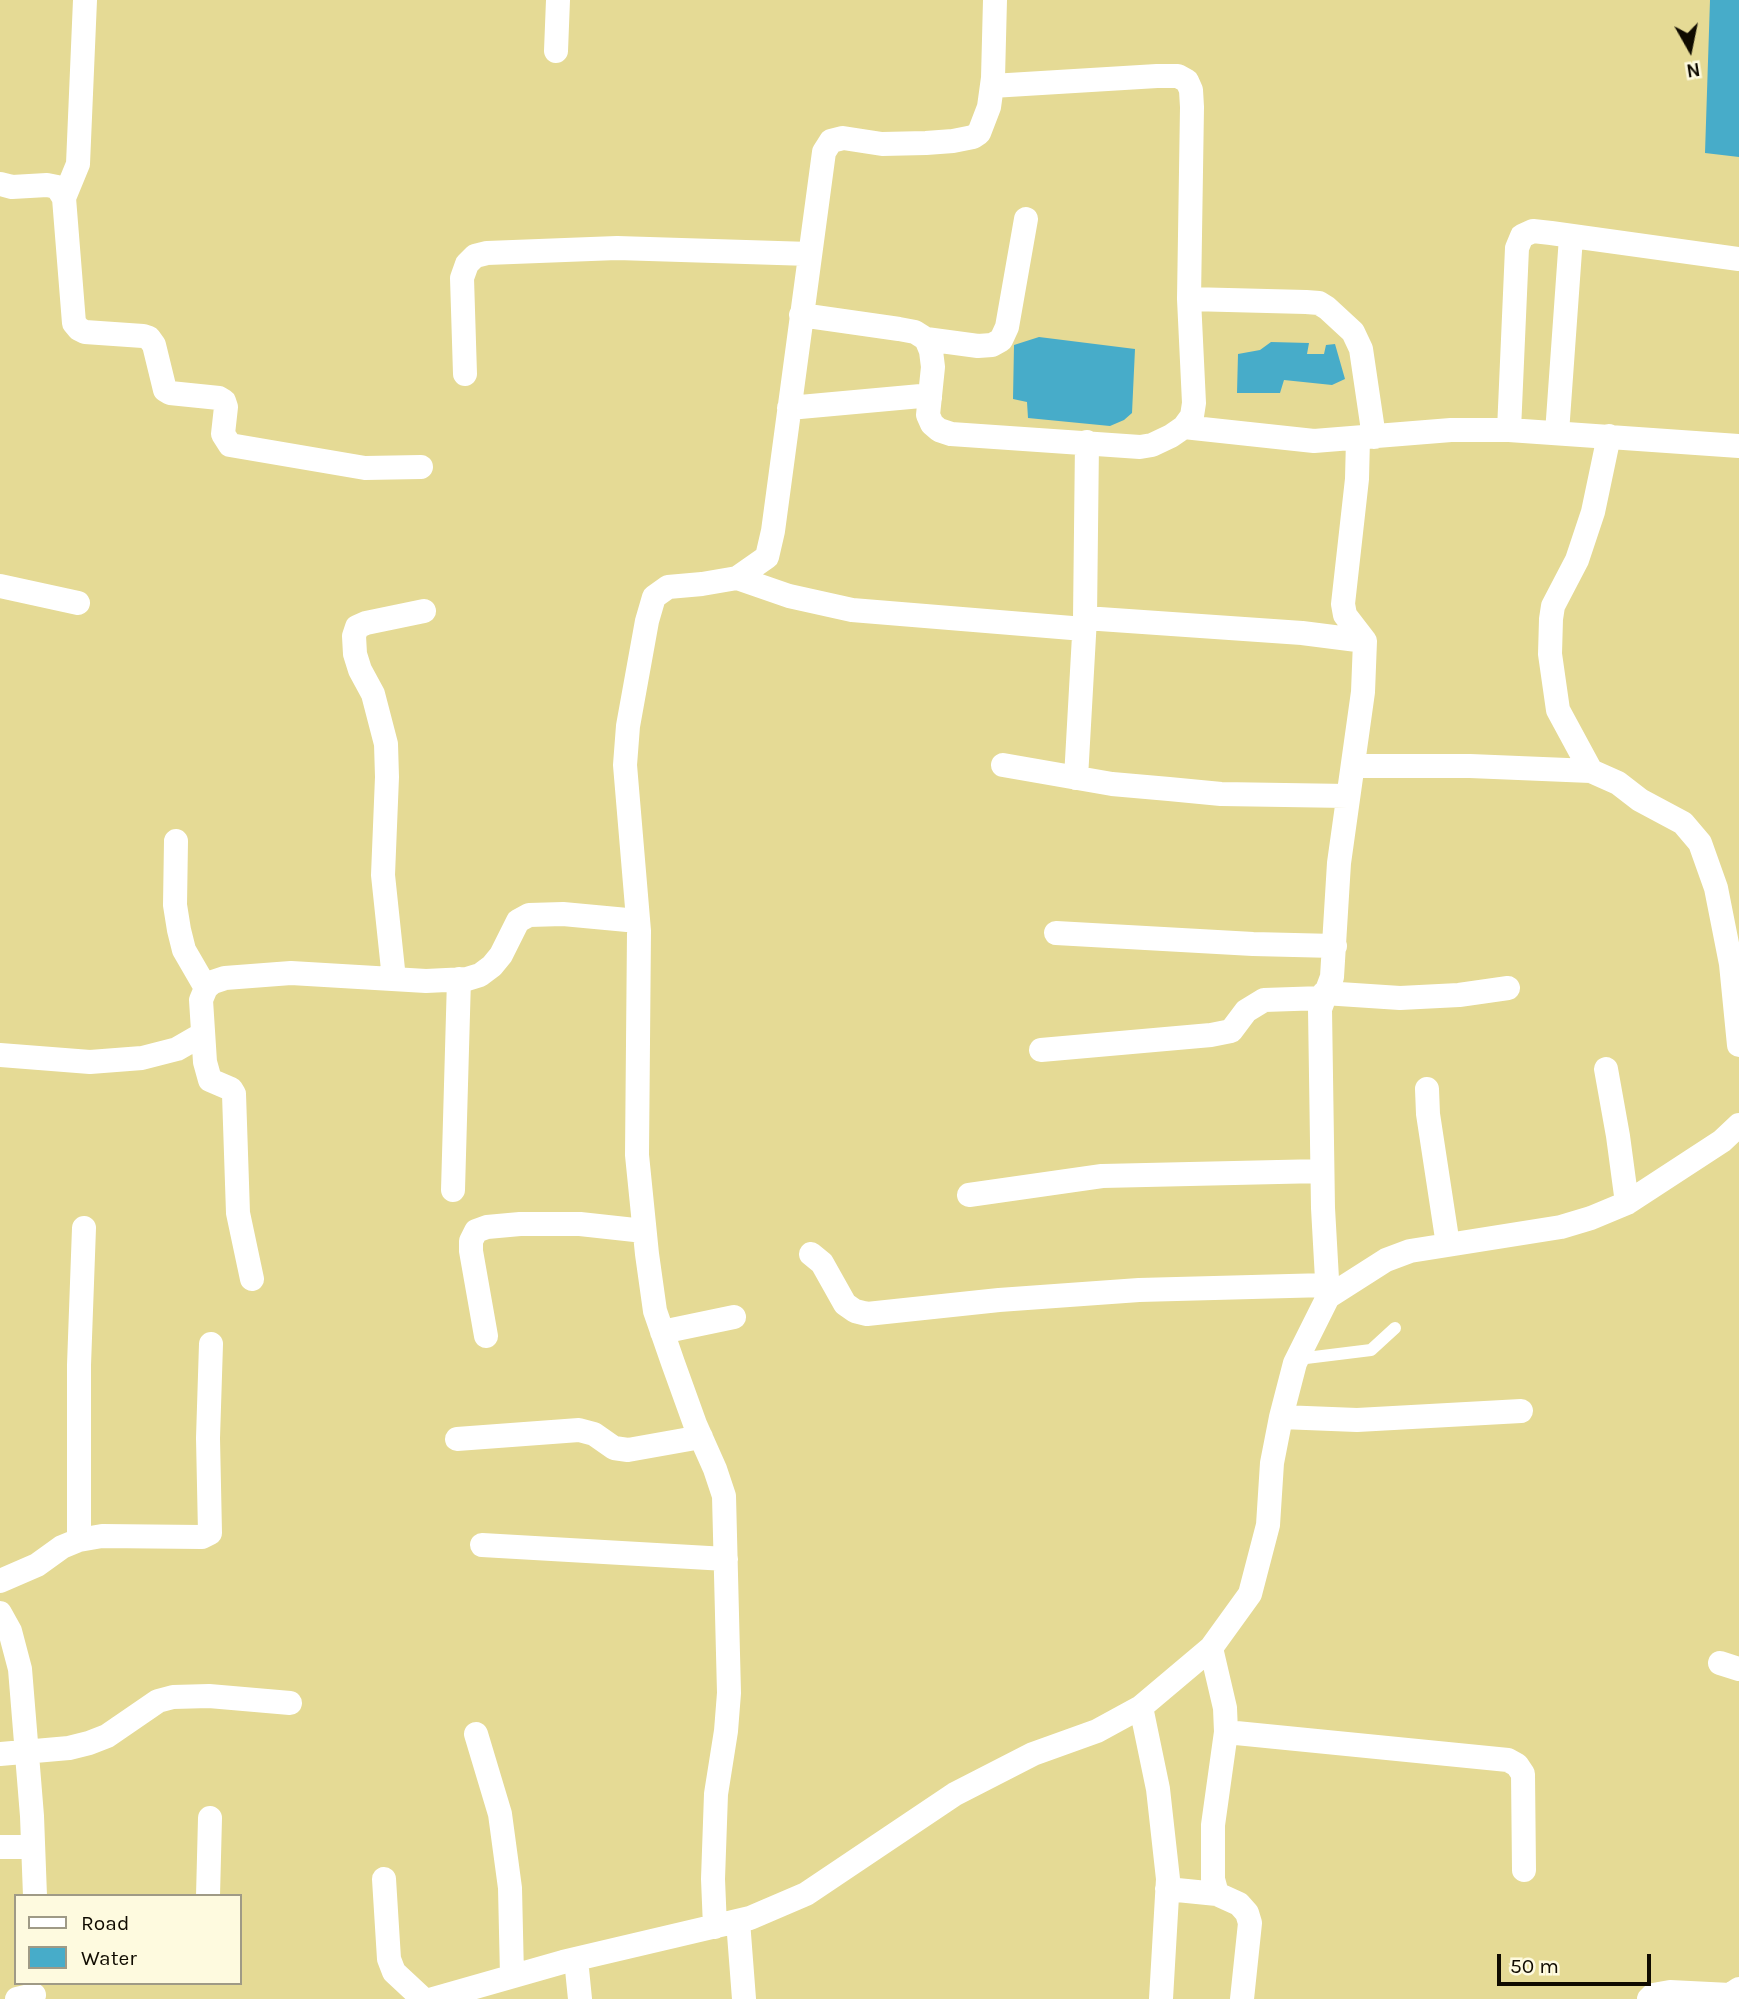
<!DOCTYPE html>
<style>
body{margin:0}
#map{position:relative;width:1739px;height:1999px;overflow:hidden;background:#e5da95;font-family:Karla,sans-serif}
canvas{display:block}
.legend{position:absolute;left:14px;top:1894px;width:228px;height:91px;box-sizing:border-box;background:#fefadf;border:2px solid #9f9a86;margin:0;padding:9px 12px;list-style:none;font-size:21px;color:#100b00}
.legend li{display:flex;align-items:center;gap:14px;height:35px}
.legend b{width:35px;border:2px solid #9f9a86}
.north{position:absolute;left:1655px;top:14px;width:70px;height:70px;-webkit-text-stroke:5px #fefadf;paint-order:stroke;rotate:171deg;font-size:19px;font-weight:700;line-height:28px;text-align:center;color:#100b00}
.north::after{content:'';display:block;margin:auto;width:24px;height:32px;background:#100b00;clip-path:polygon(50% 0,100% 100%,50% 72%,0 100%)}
.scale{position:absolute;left:1497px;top:1954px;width:154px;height:32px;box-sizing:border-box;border:4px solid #100b00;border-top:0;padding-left:9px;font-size:21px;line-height:24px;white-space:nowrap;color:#100b00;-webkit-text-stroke:5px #fefadf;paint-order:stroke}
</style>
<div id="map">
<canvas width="1739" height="1999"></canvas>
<ul class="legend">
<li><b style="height:9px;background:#fff"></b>Road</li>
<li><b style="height:19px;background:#47acc9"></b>Water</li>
</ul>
<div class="north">N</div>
<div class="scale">50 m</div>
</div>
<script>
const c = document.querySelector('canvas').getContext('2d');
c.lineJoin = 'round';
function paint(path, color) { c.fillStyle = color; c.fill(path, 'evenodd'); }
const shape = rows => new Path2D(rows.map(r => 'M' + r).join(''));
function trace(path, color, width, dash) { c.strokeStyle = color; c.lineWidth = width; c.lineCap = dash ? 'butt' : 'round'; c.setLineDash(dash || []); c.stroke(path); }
paint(shape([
 [1710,0,1739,0,1739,157,1705,153],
 [1039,337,1135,349,1132,413,1124,420,1110,426,1028,418,1027,402,1013,399,1014,345],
 [1271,342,1309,343,1307,354,1324,354,1326,345,1335,344,1345,379,1332,385,1284,380,1280,393,1237,393,1238,354,1260,350]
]), '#47acc9');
trace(shape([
 [1298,1359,1371,1350,1395,1328]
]), '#fff', 12);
trace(shape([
 [556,51,558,0],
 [0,184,12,187,47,185,57,187,64,198,74,323,79,329,85,332,143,336,149,338,154,345,165,390,170,393,219,398,224,401,226,407,223,434,230,445,365,468,421,467],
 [64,198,78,164,85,0],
 [1189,299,1306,302,1319,303,1327,308,1353,332,1361,349,1374,437],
 [801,315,899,329,915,332,926,339,931,351,933,367,928,415,932,424,939,430,951,434,1140,447,1152,445,1171,436,1184,427,1192,416,1194,403,1189,299,1192,107,1191,90,1187,81,1178,76,1157,76,992,86],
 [926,339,978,346,992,345,1001,340,1007,327,1026,219],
 [465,374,462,278,467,264,475,256,487,253,617,248,810,254],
 [789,408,921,396,930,398],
 [1184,427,1314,441,1451,430,1509,430,1739,446],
 [1509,430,1517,248,1522,236,1533,231,1551,233,1739,259],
 [1557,433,1571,237],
 [737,578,789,596,852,610,1084,629],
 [0,586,78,603],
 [1085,618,1302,633,1365,641],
 [1003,765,1112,784,1169,789,1221,794,1348,796],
 [1354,766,1470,766,1591,771,1618,783,1640,800,1683,823,1700,843,1716,888,1731,964,1739,1045],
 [1591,771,1558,710,1550,654,1551,619,1553,606,1577,560,1593,512,1609,436],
 [1076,778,1085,618,1087,442],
 [176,841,175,905,179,930,184,950,206,988],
 [1056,933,1253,944,1335,946],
 [394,979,383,875,387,777,386,744,373,694,360,670,355,654,354,636,357,627,366,623,424,611],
 [1324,993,1400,998,1459,995,1508,988],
 [1041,1050,1211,1035,1231,1031,1246,1011,1264,1000,1323,998],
 [0,1055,90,1062,142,1058,177,1049,203,1034],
 [1606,1069,1618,1136,1627,1203],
 [1427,1089,1428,1114,1448,1245],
 [453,1190,459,979],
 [969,1195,1102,1176,1322,1171],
 [811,1254,822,1263,845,1304,855,1311,867,1314,999,1300,1139,1290,1327,1285],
 [252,1279,238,1213,234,1094,231,1089,210,1080,205,1062,201,1000,206,988,213,982,225,978,291,973,426,981,467,979,480,975,492,966,501,955,518,921,529,915,563,914,638,921],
 [1328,1297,1323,1208,1320,1009,1332,977,1339,863,1363,692,1365,641,1345,615,1343,604,1357,479,1358,439],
 [662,1332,734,1317],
 [486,1336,471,1251,471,1241,476,1231,487,1227,520,1224,580,1224,644,1231],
 [1281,1417,1357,1420,1521,1411],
 [457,1439,579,1430,594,1434,614,1448,628,1450,701,1437],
 [79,1540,79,1365,84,1228],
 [482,1545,726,1559],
 [0,1581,37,1565,62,1547,79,1540,102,1536,202,1537,210,1533,208,1438,211,1344],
 [0,1613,10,1631,20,1669,32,1816,35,1896],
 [1211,1648,1225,1708,1226,1732,1213,1825,1213,1879,1217,1894,1239,1904,1247,1913,1250,1923,1242,1999],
 [1720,1663,1739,1669],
 [1141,1707,1158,1789,1168,1879,1161,1999],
 [1226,1732,1508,1760,1517,1765,1523,1774,1524,1870],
 [476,1734,500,1814,510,1888,512,1976],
 [0,1754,69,1748,89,1743,107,1736,158,1701,173,1697,209,1696,290,1703],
 [0,1847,33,1847],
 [384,1879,389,1959,394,1972,423,1999],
 [1167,1889,1217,1894],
 [208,1896,210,1818],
 [738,1921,744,1999],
 [715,1927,713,1879,716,1794,726,1731,729,1693,724,1496,715,1469,695,1424,673,1363,655,1311,647,1254,637,1155,639,931,625,765,628,726,647,621,654,597,668,587,702,584,737,578,767,557,773,531,824,152,831,141,843,138,882,144,926,143,953,141,973,137,979,133,989,107,993,78,995,0],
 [576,1959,580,1999],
 [17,1999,34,1995],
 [433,1999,563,1962,750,1918,806,1894,955,1794,1033,1754,1097,1731,1141,1707,1211,1648,1250,1594,1268,1525,1272,1463,1281,1417,1295,1363,1328,1297,1386,1260,1410,1251,1561,1227,1591,1218,1627,1203,1722,1141,1739,1125],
 [1649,1999,1653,1995,1670,1992,1730,1995,1739,1989]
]), '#fff', 24);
</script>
